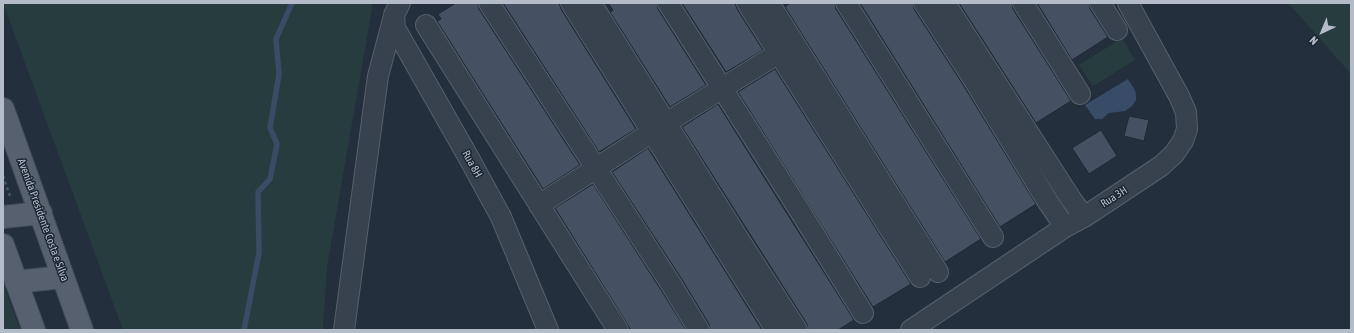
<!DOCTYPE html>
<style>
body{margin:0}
#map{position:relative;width:1354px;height:333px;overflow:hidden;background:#242f3e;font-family:"Asap Condensed",sans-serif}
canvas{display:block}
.frame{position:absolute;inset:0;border:4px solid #b4bcc9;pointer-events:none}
.north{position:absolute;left:1302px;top:12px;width:40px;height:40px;-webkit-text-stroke:3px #1d2633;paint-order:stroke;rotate:224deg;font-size:11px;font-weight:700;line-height:16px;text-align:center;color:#b4bcc9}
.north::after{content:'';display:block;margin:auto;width:14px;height:18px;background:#b4bcc9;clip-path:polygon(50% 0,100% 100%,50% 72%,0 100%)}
</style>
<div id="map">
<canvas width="1354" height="333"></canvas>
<div class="frame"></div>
<div class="north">N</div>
</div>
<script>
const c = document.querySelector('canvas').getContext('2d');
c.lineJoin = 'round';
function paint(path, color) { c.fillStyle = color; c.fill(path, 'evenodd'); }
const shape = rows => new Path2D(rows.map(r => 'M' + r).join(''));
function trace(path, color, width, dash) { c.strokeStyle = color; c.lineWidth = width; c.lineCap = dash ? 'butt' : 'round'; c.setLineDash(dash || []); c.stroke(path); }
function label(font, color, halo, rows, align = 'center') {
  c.font = font + ' "Asap Condensed",sans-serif'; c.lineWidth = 3; c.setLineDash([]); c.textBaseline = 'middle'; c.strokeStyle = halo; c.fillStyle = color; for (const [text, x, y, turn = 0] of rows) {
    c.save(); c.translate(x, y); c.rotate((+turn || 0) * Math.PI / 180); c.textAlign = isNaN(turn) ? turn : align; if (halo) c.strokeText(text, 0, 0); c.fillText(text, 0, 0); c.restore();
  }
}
paint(shape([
 [3,3,373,3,327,267,323,330,123,330],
 [1288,3,1351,3,1351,74],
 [1122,38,1135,60,1093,86,1079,65],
 [3,283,20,330,3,330]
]), '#263c3f');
paint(shape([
 [1128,79,1135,90,1136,95,1136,100,1132,106,1125,111,1109,113,1102,119,1095,119,1085,105]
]), '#394c67');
trace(shape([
 [244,330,259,253,258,192,270,179,277,144,270,128,279,74,276,39,292,3]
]), '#394c67', 5.5);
const building = shape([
 [456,3,478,3,479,9,580,165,543,189,437,21,441,19,438,14,456,3],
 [503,3,559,3,561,9,636,129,599,152,503,3],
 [608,3,657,3,658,9,706,85,670,107,610,12,613,10,608,3],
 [682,3,735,3,737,9,763,50,726,72,682,3],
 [790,3,835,3,836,9,981,239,945,262,785,7,790,3],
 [860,3,913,3,914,9,962,83,1036,204,1000,227,860,3],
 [959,3,1012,3,1013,9,1071,101,1036,123,959,3],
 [1037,3,1089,3,1090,9,1108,37,1072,60,1037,3],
 [775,69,911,284,873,307,738,92,775,69],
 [718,104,854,320,838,330,808,330,807,324,682,127,718,104],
 [1129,116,1149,120,1144,141,1124,136,1129,116],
 [1101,130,1117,156,1089,174,1072,148,1101,130],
 [648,148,762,330,710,330,709,324,681,278,612,172,648,148],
 [593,184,661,290,686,330,631,330,555,208,593,184]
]);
paint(building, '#455162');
trace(building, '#1f2835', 1);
const minor = shape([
 [400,3,394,15,395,28,470,160,501,217,548,330],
 [489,3,671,284,699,330],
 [571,3,776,330],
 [591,3,740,241,797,330],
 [668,3,798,208,863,313],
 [747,3,920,277],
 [769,3,938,272],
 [846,3,993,237],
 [924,3,972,77,1048,202,1065,227],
 [945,3,1071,199,1084,217],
 [1023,3,1080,94],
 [1100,3,1117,30],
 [426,25,618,330],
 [539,205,666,123,779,53],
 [344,330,378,76,394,16],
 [911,330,1065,227,1084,217,1161,166,1174,154,1183,141,1187,129,1186,112,1179,96,1128,3]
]);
const primary = shape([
 [3,109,82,330],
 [3,217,41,213],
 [3,245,34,330],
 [16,282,63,277]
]);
trace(minor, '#565f6c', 22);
trace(primary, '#414a57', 24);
trace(shape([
 [3,176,10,196]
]), '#44595c', 2.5, [3, 3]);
trace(minor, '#38414e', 20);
trace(primary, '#56606e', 22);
label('11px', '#b4bcc9', '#1d2633', [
 ["Rua 8H",472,164,61],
 ["Rua 3H",1114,197,-33],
 ["Avenida Presidente Costa e Silva",43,220,70]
]);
</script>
